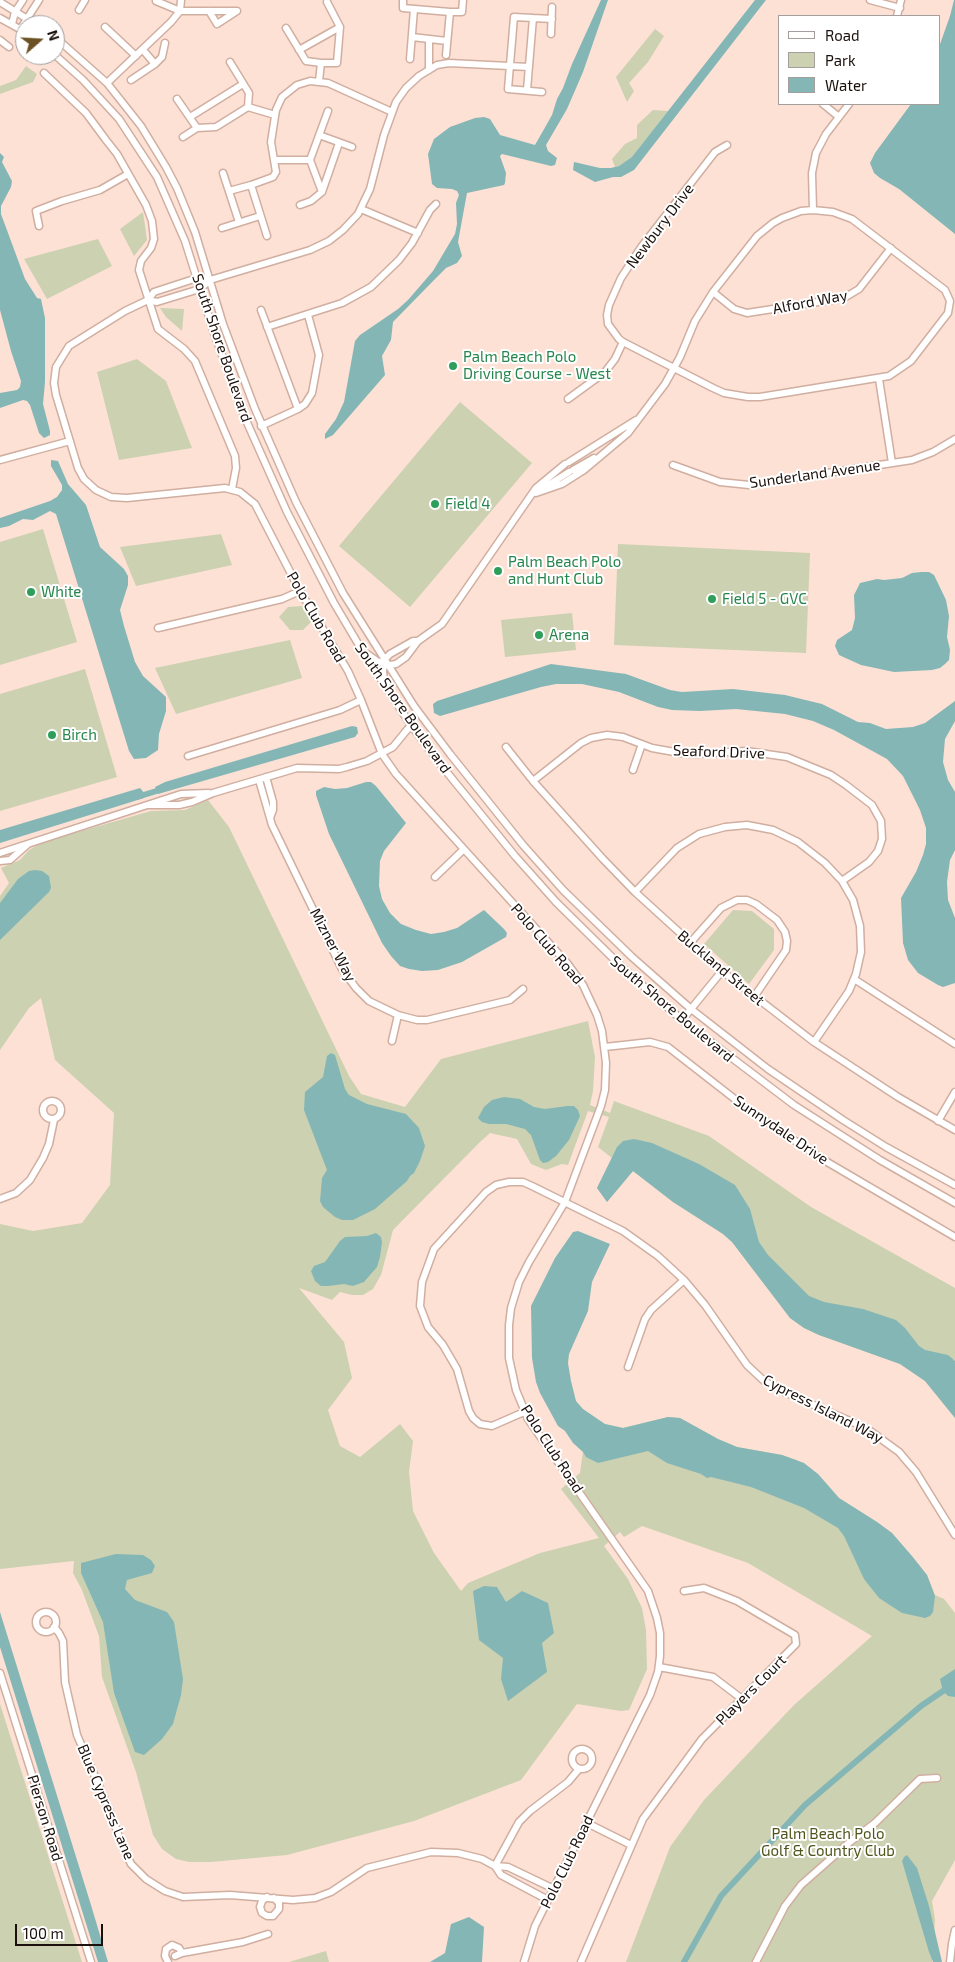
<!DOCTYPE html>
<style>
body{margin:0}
#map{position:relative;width:955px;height:1962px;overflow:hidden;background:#fde1d5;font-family:"Exo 2",sans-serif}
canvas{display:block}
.legend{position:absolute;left:778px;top:15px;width:162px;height:90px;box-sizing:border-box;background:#fff;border:1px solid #a49f9d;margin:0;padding:6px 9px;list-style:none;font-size:15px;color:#1b100b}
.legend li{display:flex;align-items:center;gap:10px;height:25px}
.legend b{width:25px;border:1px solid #a49f9d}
.north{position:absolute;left:15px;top:15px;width:50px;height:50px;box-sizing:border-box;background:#fff;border:1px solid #a49f9d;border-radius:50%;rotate:71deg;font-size:14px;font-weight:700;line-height:20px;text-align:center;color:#1b100b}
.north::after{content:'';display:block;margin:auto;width:18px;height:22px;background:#6b5123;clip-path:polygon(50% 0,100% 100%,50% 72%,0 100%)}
.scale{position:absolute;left:15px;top:1924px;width:88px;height:22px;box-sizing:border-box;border:2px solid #1b100b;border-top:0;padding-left:6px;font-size:15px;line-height:18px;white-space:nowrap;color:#1b100b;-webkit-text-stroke:4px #fff;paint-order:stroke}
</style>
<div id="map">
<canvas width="955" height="1962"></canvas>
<ul class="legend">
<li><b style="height:6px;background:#fff"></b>Road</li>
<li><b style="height:14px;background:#ccd1b1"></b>Park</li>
<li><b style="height:14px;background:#85b6b6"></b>Water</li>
</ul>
<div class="north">N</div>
<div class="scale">100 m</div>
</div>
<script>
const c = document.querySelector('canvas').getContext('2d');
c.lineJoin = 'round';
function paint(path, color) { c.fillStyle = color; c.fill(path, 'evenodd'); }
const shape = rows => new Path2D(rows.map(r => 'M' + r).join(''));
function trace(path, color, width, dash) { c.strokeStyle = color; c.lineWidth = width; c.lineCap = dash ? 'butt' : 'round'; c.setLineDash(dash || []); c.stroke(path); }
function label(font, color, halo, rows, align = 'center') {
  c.font = font + ' "Exo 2",sans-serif'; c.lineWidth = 4; c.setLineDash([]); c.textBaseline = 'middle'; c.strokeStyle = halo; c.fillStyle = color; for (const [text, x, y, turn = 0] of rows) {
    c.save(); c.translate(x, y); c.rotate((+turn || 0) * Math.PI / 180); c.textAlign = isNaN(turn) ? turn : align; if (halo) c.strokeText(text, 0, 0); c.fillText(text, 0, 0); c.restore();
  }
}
paint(shape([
 [655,29,664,36,648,62,629,83,634,91,627,102,616,77],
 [26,66,37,74,33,82,0,94,0,86,16,80],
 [653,110,668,111,633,157,619,166,615,167,612,159,625,144,637,138,637,125],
 [143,212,147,240,134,256,120,229],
 [98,239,112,266,47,299,24,259],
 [160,308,184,309,182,331,166,317],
 [137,359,166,381,192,448,119,460,97,372],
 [460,402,532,463,410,607,339,546],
 [43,529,77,642,0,665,0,542],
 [221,534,232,565,136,586,120,547],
 [618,544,810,553,806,653,614,645],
 [303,606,311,622,303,630,290,630,279,617,288,607],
 [572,613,576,650,505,657,501,620],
 [290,640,302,678,176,714,155,668],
 [85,669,117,777,0,811,0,694],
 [208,800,229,827,349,1076,361,1094,405,1107,441,1059,588,1021,595,1057,593,1091,590,1105,610,1113,614,1101,709,1136,811,1207,955,1288,955,1418,925,1381,900,1364,819,1335,804,1328,790,1318,732,1242,723,1234,673,1202,633,1171,607,1202,597,1188,612,1158,598,1147,609,1117,588,1111,568,1165,562,1164,546,1170,531,1164,517,1139,490,1133,480,1142,393,1230,381,1275,373,1289,363,1295,352,1295,340,1292,332,1300,299,1288,344,1342,352,1378,328,1410,340,1446,360,1457,400,1424,413,1441,409,1472,413,1511,434,1553,461,1591,468,1583,540,1553,599,1538,561,1489,580,1473,583,1452,594,1419,605,1424,623,1428,668,1417,680,1418,718,1439,737,1447,782,1455,797,1460,818,1474,839,1498,877,1522,892,1533,927,1575,935,1595,944,1599,955,1613,955,1860,932,1901,935,1920,932,1962,626,1962,670,1847,704,1800,794,1705,872,1636,748,1563,642,1526,624,1537,620,1532,604,1546,628,1579,642,1608,646,1630,647,1669,629,1710,621,1711,577,1704,521,1780,414,1821,287,1855,211,1862,189,1862,176,1859,162,1849,153,1835,136,1772,102,1677,99,1636,82,1590,73,1573,74,1561,0,1569,0,1224,33,1231,82,1223,110,1185,114,1113,55,1060,41,998,29,1008,0,1050,0,896,9,883,1,868,20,860,29,850,43,842,151,811,185,810],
 [733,910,752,911,774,929,774,950,749,984,704,944],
 [0,1704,82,1962,0,1962],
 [326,1951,329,1962,289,1962]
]), '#ccd1b1');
paint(shape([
 [601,0,608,0,583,72,567,109,546,145,548,151,557,158,555,165,551,166,502,154,500,156,506,173,505,183,504,185,467,193,458,242,462,256,457,263,446,268,437,277,393,322,391,340,382,356,385,375,333,435,325,439,325,434,336,419,344,402,355,341,360,335,398,309,408,300,433,271,455,234,457,224,456,203,459,195,457,191,452,189,437,188,432,184,428,154,434,139,450,127,475,118,484,117,490,119,500,135,535,145,552,115,557,99,563,88,572,64],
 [755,0,766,0,634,170,621,177,613,177,595,182,573,170,574,162,600,168,611,168,619,166,632,157],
 [954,0,955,0,955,234,899,189,880,178,874,173,870,163,875,153,911,104,939,104,939,47,950,16],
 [0,153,4,157,2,162,12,181,11,187,1,206,1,214,25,279,37,298,41,299,45,318,45,382,43,404,50,431,50,435,44,438,39,433,30,405,27,401,23,400,0,408,0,393,17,390,20,387,21,381,11,351,0,310],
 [51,460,58,461,68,484,86,505,100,547,124,569,128,576,128,585,120,610,124,626,135,662,143,676,166,697,166,711,159,734,158,750,146,758,134,759,129,751,56,514,50,511,33,520,23,519,9,526,0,528,0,518,50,501,57,497,62,490,62,485,51,466],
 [921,572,929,572,934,575,946,600,949,616,947,637,950,650,949,660,945,664,940,668,932,670,894,672,861,665,839,655,835,646,837,640,852,630,855,618,854,595,860,583,877,579,884,580,902,578,912,573],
 [551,664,626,674,670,690,682,692,733,689,785,695,822,704,858,722,870,723,886,729,913,727,925,723,955,701,955,721,945,739,943,762,948,780,955,792,955,850,950,860,947,882,948,900,955,918,955,983,943,987,938,985,918,973,908,960,903,943,901,898,916,872,923,855,926,844,926,828,920,810,903,776,887,759,834,730,813,721,785,714,736,709,700,711,672,710,658,707,619,692,582,684,556,684,541,687,440,716,434,713,433,704,437,701],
 [352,726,357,727,358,733,355,737,158,794,155,787,165,782],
 [366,782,371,782,376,786,406,823,384,851,380,861,379,886,382,899,390,913,401,924,416,930,431,934,444,932,457,928,484,910,504,929,507,933,506,937,462,962,438,970,422,971,409,969,400,966,391,956,382,943,329,834,316,795,316,791,324,787,335,789,347,788],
 [140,788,145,794,144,798,0,843,0,830],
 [35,870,42,871,49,876,51,888,49,892,0,940,0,903,18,879,29,871],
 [331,1053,335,1055,345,1089,349,1095,367,1104,406,1114,419,1128,425,1146,420,1161,414,1173,410,1176,407,1181,375,1209,353,1220,342,1220,335,1217,323,1207,320,1201,322,1178,327,1170,304,1110,305,1092,323,1077,327,1056],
 [504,1097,520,1099,534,1107,545,1109,567,1106,574,1106,578,1110,580,1116,569,1140,556,1156,548,1162,543,1163,540,1160,531,1135,525,1129,506,1124,489,1124,482,1122,478,1118,484,1107,492,1100],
 [634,1139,652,1143,699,1164,735,1185,750,1209,759,1242,768,1255,809,1296,824,1302,863,1309,896,1320,905,1328,919,1346,925,1350,948,1355,955,1361,955,1418,925,1381,900,1364,819,1335,804,1328,790,1318,732,1242,723,1234,673,1202,633,1171,607,1202,597,1188,617,1147,623,1141],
 [578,1231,610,1244,592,1282,588,1311,569,1354,568,1363,571,1381,576,1401,583,1409,605,1424,623,1428,668,1417,680,1418,718,1439,737,1447,782,1455,804,1463,818,1474,839,1498,877,1522,892,1533,912,1556,927,1575,935,1596,933,1612,930,1616,925,1618,902,1613,879,1598,864,1579,844,1536,838,1528,804,1508,751,1487,711,1477,707,1478,701,1474,667,1463,648,1451,598,1463,586,1457,583,1452,573,1443,565,1431,558,1426,540,1393,536,1382,532,1358,531,1306,555,1258,573,1232],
 [376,1233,381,1237,382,1242,380,1257,377,1267,364,1282,353,1286,344,1284,328,1286,321,1286,315,1281,311,1271,314,1266,325,1262,340,1241,345,1237,367,1236],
 [116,1554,143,1555,151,1560,155,1566,152,1573,127,1580,125,1589,135,1600,167,1612,174,1622,183,1679,181,1695,173,1724,162,1739,144,1755,135,1752,114,1693,103,1622,81,1573,81,1563],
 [484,1586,497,1587,506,1602,522,1591,548,1603,554,1633,542,1643,547,1672,508,1701,501,1679,503,1658,479,1640,473,1591],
 [0,1612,91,1905,108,1962,98,1962,0,1647],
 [955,1669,955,1697,948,1696,943,1691,940,1679],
 [907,1855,917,1868,929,1906,942,1962,933,1962,929,1952,902,1861,904,1857],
 [469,1917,484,1927,482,1962,430,1962,445,1953,451,1924]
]), '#85b6b6');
trace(shape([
 [137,797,163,789],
 [684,1962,721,1896,805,1805,921,1706,943,1691,955,1685]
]), '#85b6b6', 6);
const minor = shape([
 [403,0,403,8,450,12,462,12,463,0],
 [870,0,900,8],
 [156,1,180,11,237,11,217,24,209,11],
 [0,2,37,25],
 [79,10,85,0],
 [897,16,901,0],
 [0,18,25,32],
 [12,24,15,12,23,0],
 [105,27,136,56],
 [21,28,39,0],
 [286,28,306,61,321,63],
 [551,34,552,7],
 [55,37,107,83,141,126,166,167,177,188,195,232,223,324,255,409,296,502,343,593,414,706,450,754,523,845,563,890,632,957,691,1009,768,1069,843,1120,886,1147,955,1185],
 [412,37,447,41],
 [0,40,9,47],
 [143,50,155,64],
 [299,50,340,27],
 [55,55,83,80,119,119,157,177,185,241,214,333,245,418,287,512,334,603,363,652,411,725,441,765,515,856,556,902,625,970,682,1020,794,1105,880,1160,955,1203],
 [446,55,450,12],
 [410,59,414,9],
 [230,62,249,93,248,107,275,115],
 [429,70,429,39],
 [44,73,86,113,106,140,117,154,146,205,152,221,154,239,151,248,141,261,139,270,158,329,184,349,195,361,235,456,236,468,232,489],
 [131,80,155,64,162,57,165,43],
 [319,81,321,63,337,63,340,27,327,2],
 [107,83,171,22,180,11,181,0],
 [527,90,533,18],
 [542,92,508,89,514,17,552,19],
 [177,99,197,128,183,137],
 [823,104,839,117],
 [190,117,243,84],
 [197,128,216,127,248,107],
 [319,135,352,147],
 [276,160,310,160],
 [223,173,239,222],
 [251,185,273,177,276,172,271,142,276,110,282,97,297,85,310,81,328,83,392,112],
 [229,191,251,185,267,236],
 [322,192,310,160,328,111],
 [300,205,311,201,322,192,339,143],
 [361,209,418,233],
 [813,210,812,173,816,153,826,134,849,104],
 [39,226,36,211,62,201,100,190,128,174],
 [222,228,260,216],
 [713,292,734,309,747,313,844,298,859,289,891,248],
 [148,300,157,302,193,291,200,289,210,280],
 [261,310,298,409],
 [267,327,342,303,371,287,399,260,412,243,430,210,436,204],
 [879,379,892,463],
 [568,399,605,372,615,359,623,342],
 [261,426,298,409,305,404,312,393,319,355,308,315],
 [0,460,70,441],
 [569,462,636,420],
 [673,465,720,482,749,485,912,460,933,452,955,439],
 [573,470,594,458],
 [539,491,569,472],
 [536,493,562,484,584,470,628,433,665,384,674,368,680,357,695,321,713,292,757,236,773,223,782,218,801,211,813,210,833,212,852,219,945,290,950,301,948,313,911,361,889,376,760,397,748,397,724,393,713,388,674,368,666,364,623,342,619,339,608,324,607,315,609,305,621,278,642,246,715,152,727,145],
 [158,628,282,599,300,591],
 [367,654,377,661,390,665],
 [386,658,390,654,413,641,418,641],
 [390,665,396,664,406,657,418,641,442,624,536,488,565,464],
 [384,682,383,671,385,659],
 [506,747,533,781,603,859,635,892,722,971,814,1042,898,1097,955,1130],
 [188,756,340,710,361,700],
 [633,770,642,744],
 [266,777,273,802,273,810,270,818],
 [259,780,272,825,342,969,356,988,369,1001,398,1015,417,1020,427,1020,510,1000,523,989],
 [533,781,581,743,591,738,607,735,623,737,652,748,680,753,696,754,746,751,787,757,831,775,846,785,872,805,881,821,882,839,878,851,869,862,842,881],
 [147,805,179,805,192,802,213,793,297,768,339,769,347,767,367,761,393,747,411,725],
 [0,853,181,794,209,793],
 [0,861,10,860,28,844],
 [435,877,463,850],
 [635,892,677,848,699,834,725,827,747,825,773,830,798,842,825,863,842,881,853,900,860,926,861,952,856,974,849,991,814,1042],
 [690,943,721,908,737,900,747,900,756,904,777,920,785,932,787,941,786,950,754,997],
 [854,979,955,1044],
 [682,1020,722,971],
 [392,1041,398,1015],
 [605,1047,650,1042,668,1047,745,1107,822,1159,955,1237],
 '43 1110a9 9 0 1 1 18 0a9 9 0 1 1-18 0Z',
 [938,1121,955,1092],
 [0,1199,16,1193,30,1180,43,1158,49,1144,54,1120],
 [628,1367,645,1319,651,1310,684,1280],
 [524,1412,492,1426,480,1424,473,1418,469,1411,457,1369,443,1345,428,1327,420,1306,422,1282,434,1249,486,1192,496,1185,509,1182,523,1182,532,1186,623,1231,658,1256,684,1280,705,1305,747,1365,763,1380,782,1391,866,1428,899,1452,916,1472,955,1535],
 '36 1622a10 10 0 1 1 20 0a10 10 0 1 1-20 0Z',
 [54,1627,59,1633,63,1641,65,1682,77,1735,109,1809,122,1845,131,1864,146,1879,165,1891,183,1897,230,1895,293,1900,315,1898,331,1892,367,1868,431,1852,458,1853,482,1859,495,1866,501,1875,548,1900],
 [659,1667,713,1677,742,1699],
 [0,1673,91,1962],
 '572 1759a10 10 0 1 1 20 0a10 10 0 1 1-20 0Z',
 [587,1823,631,1845],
 [495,1866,519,1822,530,1811,568,1782,579,1769],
 [495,1866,508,1867,554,1889],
 [267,1897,262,1901,260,1907,262,1913,267,1916,273,1916,279,1909,279,1903,274,1898],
 [175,1956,182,1953,243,1942,268,1934],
 [168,1962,165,1956,166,1949,172,1945,179,1948,182,1953],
 [524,1962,535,1926,650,1695,658,1672,660,1656,660,1633,657,1618,648,1591,528,1419,516,1390,509,1358,509,1325,511,1308,519,1282,529,1262,565,1202,601,1106,605,1090,606,1063,602,1031,597,1015,583,985,567,963,396,774,382,754,361,700,348,671,300,591,255,504,240,492,225,488,127,498,111,497,96,490,84,479,78,468,56,395,54,383,56,367,69,346,125,311,148,300,154,292,197,278,210,280,310,250,329,241,343,230,358,214,370,189,384,135,396,102,406,88,419,76,437,65,449,63,529,67],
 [581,1962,643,1819,702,1739,796,1644,795,1635,737,1601,704,1588,684,1591],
 [756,1962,785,1906,801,1885,851,1841,875,1823,920,1779,937,1778],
 [950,1962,952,1944,955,1930]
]);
trace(minor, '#d0aea0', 9);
trace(minor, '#fff', 6);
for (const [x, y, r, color] of [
 [453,366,5,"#2e9e5b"],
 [435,504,5,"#2e9e5b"],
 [498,571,5,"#2e9e5b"],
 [31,592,5,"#2e9e5b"],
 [712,599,5,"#2e9e5b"],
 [539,635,5,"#2e9e5b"],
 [52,735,5,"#2e9e5b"]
]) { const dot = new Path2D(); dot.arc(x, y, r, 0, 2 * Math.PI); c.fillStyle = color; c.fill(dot); trace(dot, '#fff', 2); }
label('15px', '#1b100b', '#fff', [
 ["Newbury Drive",660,226,-53],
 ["Alford Way",810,302,-11],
 ["South Shore Boulevard",222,348,71],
 ["Sunderland Avenue",815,474,-8],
 ["Polo Club Road",316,617,60],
 ["South Shore Boulevard",403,708,55],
 ["Seaford Drive",719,752,2],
 ["Polo Club Road",547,944,49],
 ["Mizner Way",333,945,62],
 ["Buckland Street",721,968,40],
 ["South Shore Boulevard",672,1009,40],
 ["Sunnydale Drive",781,1130,34],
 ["Cypress Island Way",823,1409,27],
 ["Polo Club Road",552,1449,57],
 ["Players Court",751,1690,-45],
 ["Blue Cypress Lane",106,1802,67],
 ["Pierson Road",45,1818,73],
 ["Polo Club Road",567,1862,-64]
]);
label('15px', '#27864d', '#fff', [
 ["Palm Beach Polo",463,357],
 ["Driving Course - West",463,374],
 ["Field 4",445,504],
 ["Palm Beach Polo",508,562],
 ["and Hunt Club",508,579],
 ["White",41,592],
 ["Field 5 - GVC",722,599],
 ["Arena",549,635],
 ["Birch",62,735]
], 'left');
label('15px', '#50561b', '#fff', [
 ["Palm Beach Polo",828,1834],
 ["Golf & Country Club",828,1851]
]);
</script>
